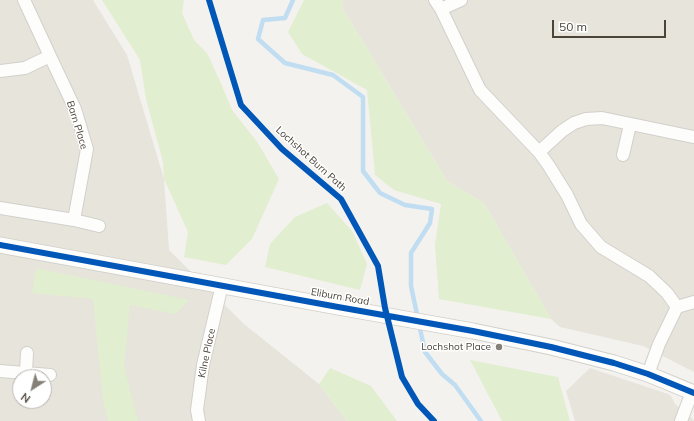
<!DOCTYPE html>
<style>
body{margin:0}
#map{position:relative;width:694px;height:421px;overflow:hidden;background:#f4f2ee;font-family:Mulish,sans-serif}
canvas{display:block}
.north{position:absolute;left:12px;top:369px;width:40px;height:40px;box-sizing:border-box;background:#fff;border:1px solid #b7b4b0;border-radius:50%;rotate:216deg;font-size:11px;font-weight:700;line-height:16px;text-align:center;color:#4b4439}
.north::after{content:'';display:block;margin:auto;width:14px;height:18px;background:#868178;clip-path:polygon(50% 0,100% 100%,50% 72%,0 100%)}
.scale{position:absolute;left:552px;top:20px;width:114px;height:18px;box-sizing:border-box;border:2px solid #4b4439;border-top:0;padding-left:5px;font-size:12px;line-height:14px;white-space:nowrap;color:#4b4439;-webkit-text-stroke:3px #fff;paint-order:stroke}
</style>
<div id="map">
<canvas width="694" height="421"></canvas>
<div class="north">N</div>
<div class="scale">50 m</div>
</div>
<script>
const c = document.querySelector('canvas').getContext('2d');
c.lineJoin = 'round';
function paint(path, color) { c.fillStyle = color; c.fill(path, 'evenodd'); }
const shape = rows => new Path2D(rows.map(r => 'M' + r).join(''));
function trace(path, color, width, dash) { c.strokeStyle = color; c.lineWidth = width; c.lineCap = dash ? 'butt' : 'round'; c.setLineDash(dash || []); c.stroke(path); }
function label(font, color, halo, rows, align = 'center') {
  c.font = font + ' Mulish,sans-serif'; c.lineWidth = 3; c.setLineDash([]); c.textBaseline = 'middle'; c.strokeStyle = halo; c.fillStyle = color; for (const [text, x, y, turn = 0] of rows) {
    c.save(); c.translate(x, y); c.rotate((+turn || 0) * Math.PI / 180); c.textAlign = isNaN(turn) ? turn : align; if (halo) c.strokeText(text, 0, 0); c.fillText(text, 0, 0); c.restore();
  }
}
paint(shape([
 [0,0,93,0,127,55,164,179,169,250,244,324,319,384,347,421,0,421],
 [20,377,44,377,44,401,20,401],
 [342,0,694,0,694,372,643,346,560,327,551,319,484,203,447,181,343,9],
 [590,368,668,394,671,396,675,404,694,420,694,421,575,421,566,391]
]), '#e7e4dc');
paint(shape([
 [102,0,184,0,182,13,194,40,207,53,219,79,232,110,258,143,279,179,252,239,226,265,184,257,188,232,164,179,163,162,146,99,140,60],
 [304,0,343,0,343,9,447,181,484,203,551,319,439,299,435,245,441,204,394,190,375,175,367,90,302,54,288,32],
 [327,203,352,231,367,264,360,290,265,267,270,244,295,217],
 [36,268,189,300,176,314,130,305,124,366,138,421,108,421,103,401,93,299,32,293],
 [470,360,558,377,570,421,502,421],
 [330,368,371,386,397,421,347,421,319,384]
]), '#e1eecf');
trace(shape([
 [293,0,285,18,263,20,258,39,285,63,333,75,363,97,363,171,380,193,405,205,432,209,430,223,411,253,411,286,425,352,442,374,455,385,481,421]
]), '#c0ddf1', 4.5);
const minor = shape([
 [435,0,441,9,480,90,539,152,549,166,567,195,581,224,601,247,649,276,667,293,677,307],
 [441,9,461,0],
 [50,56,75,109,87,149,74,220,99,226],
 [0,71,25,68,50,56,24,0],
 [539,152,562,131,574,123,586,119,602,118,693,137],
 [623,155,630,125],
 [0,208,74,220],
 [0,371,50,375],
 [26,372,27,353],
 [648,374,659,344,677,307,694,302],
 [199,421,197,410,203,365,222,285],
 [681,421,692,392]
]);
const tertiary = shape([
 [0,245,338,307,473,331,551,347,614,363,648,374,694,393]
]);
trace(minor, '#d2d0cb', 14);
trace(tertiary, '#d2d0cb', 17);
trace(minor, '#fdfdfc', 12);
trace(tertiary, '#fdfdfc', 15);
trace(shape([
 [209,0,241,105,282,149,341,199,378,266,385,308,402,377,418,404,434,421],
 [0,245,338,307,473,331,551,347,614,363,648,374,694,393]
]), '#0057b8', 6);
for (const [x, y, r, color] of [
 [499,347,4,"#868178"]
]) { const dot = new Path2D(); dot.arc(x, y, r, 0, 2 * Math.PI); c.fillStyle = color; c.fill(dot); trace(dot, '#fff', 1.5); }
label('10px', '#4b4439', '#fff', [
 ["Barn Place",77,125,73],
 ["Lochshot Burn Path",311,159,42],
 ["Eliburn Road",340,297,10],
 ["Kilne Place",207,353,-78]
]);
label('10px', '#4b4439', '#fff', [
 ["Lochshot Place",491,347]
], 'right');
</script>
